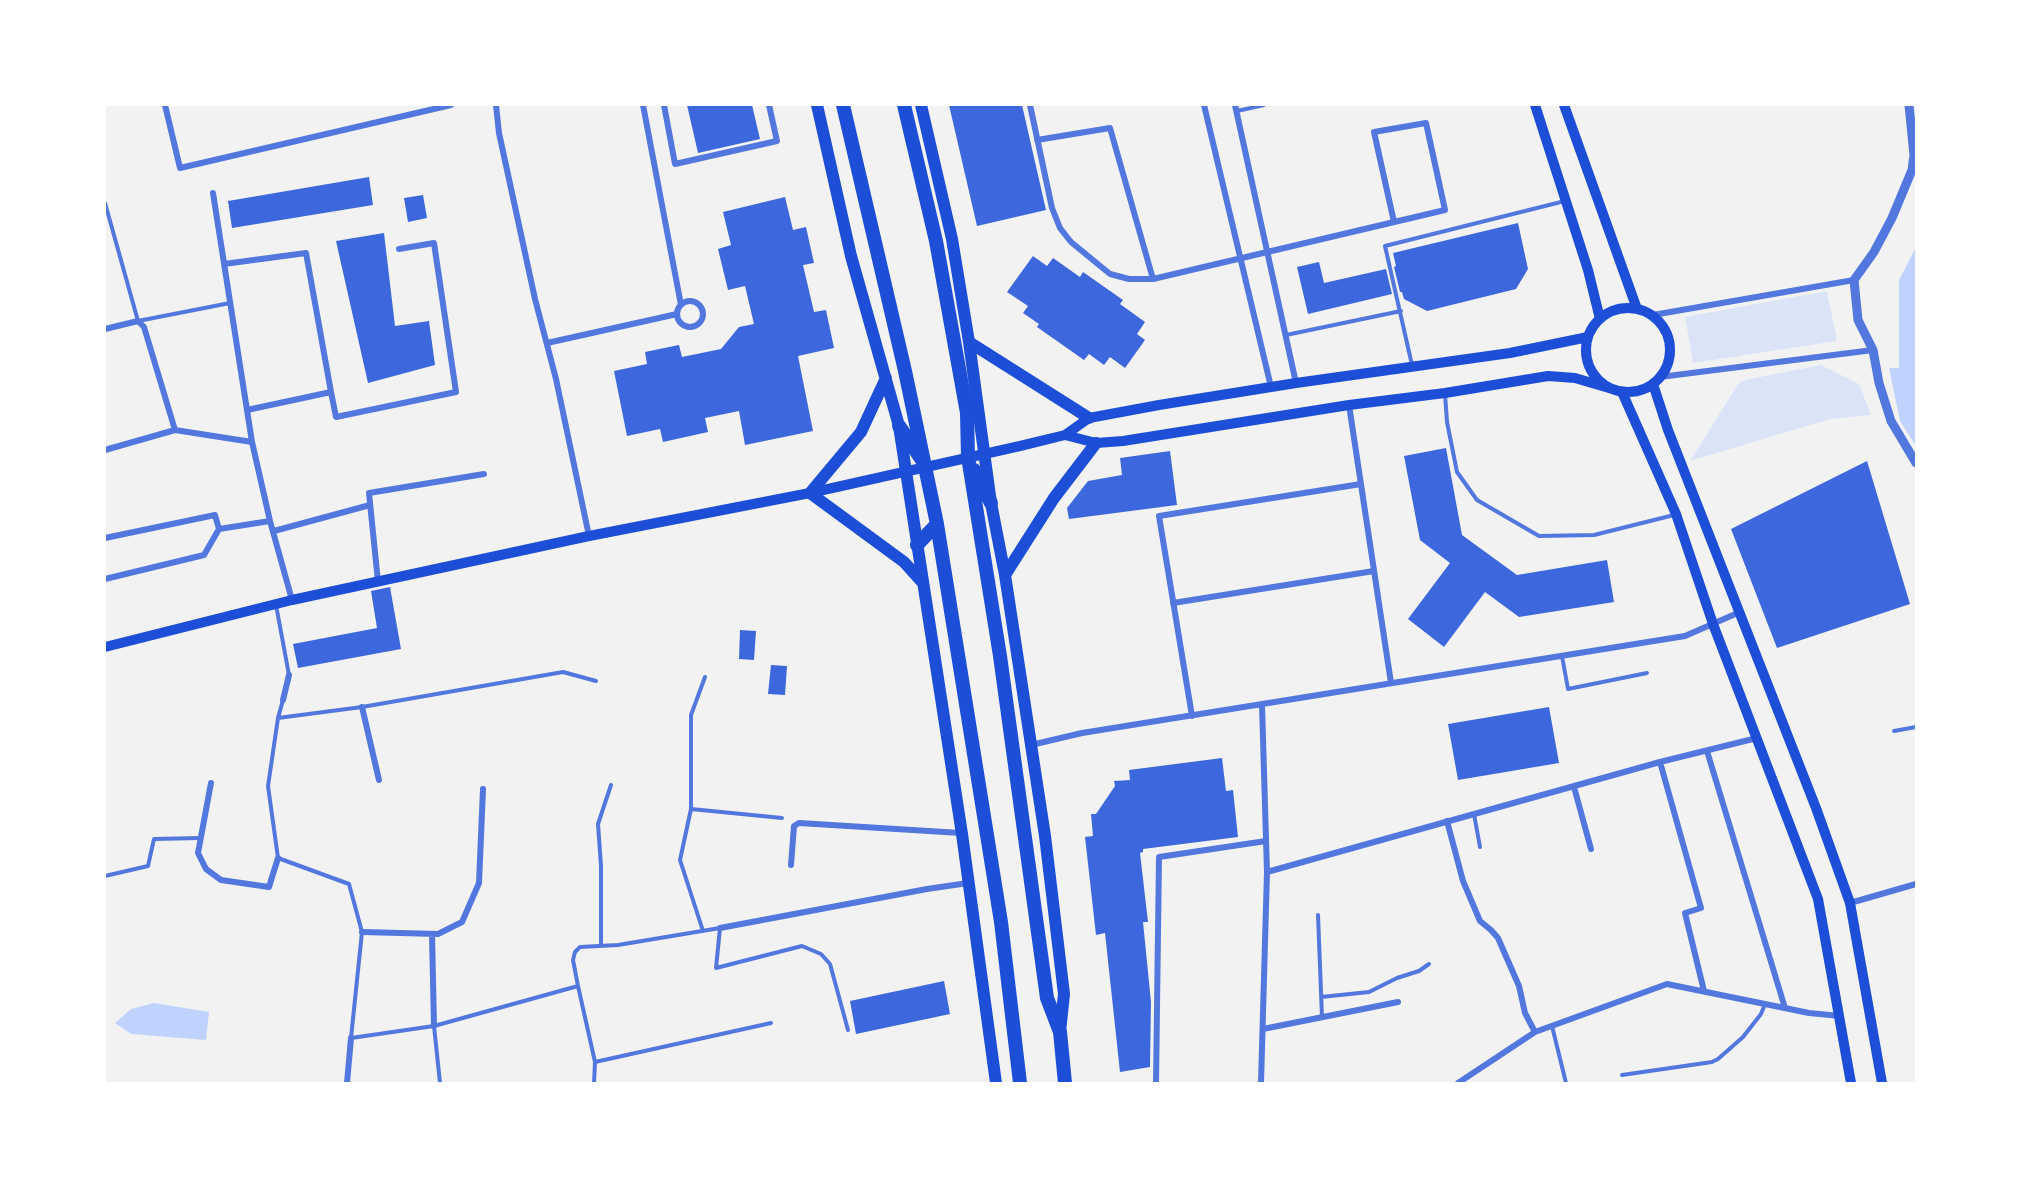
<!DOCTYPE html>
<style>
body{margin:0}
#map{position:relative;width:2021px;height:1188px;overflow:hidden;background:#f2f2f2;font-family:"Fira Sans",sans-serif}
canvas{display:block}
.frame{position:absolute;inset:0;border:106px solid #fff;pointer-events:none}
</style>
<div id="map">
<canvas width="2021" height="1188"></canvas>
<div class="frame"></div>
</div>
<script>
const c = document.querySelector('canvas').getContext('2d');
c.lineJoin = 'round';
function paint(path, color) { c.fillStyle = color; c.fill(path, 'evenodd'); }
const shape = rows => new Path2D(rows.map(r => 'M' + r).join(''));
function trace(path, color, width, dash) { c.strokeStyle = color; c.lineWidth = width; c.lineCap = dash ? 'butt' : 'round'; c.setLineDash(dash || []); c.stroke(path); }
paint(shape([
 [1827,291,1837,341,1693,363,1685,317],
 [1821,365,1859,384,1871,415,1830,419,1690,461,1738,384,1745,380]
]), '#dbe4f7');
paint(shape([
 [1916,247,1916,446,1900,421,1889,368,1899,368,1899,280],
 [154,1003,209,1012,206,1040,131,1034,115,1023,131,1009]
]), '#bfd3fe');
paint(shape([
 [687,105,752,105,760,139,698,153],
 [949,105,1022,105,1046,210,977,226],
 [369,177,373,205,232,228,228,201],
 [423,195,427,218,408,222,404,198],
 [785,197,793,230,806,227,814,263,803,265,814,312,826,310,834,348,798,356,813,431,745,445,739,411,705,418,708,432,663,442,660,429,627,436,614,371,647,364,645,352,679,345,682,357,721,349,739,327,754,324,745,286,728,290,718,249,731,245,723,212],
 [1518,223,1528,269,1516,289,1427,311,1404,299,1402,292,1400,292,1394,267,1396,266,1393,253],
 [384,233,395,326,429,321,435,365,368,383,336,241],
 [1033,256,1047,266,1053,258,1080,277,1083,272,1123,300,1120,304,1145,322,1137,334,1145,340,1125,368,1110,357,1104,365,1089,354,1084,360,1037,327,1039,324,1023,313,1028,306,1007,292],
 [1319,262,1324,283,1386,269,1392,294,1308,314,1297,267],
 [1446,448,1462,535,1517,575,1607,560,1614,602,1519,617,1485,592,1444,647,1408,619,1450,563,1420,540,1404,456],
 [1170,451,1177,505,1069,519,1067,508,1088,481,1122,475,1120,458],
 [1867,461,1910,604,1777,648,1731,529],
 [390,587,401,649,298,668,293,644,377,628,371,591],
 [740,630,756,631,754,660,739,659],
 [771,665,787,666,785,695,768,694],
 [1549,707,1559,763,1458,780,1448,724],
 [1222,758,1226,791,1233,790,1238,837,1143,849,1143,852,1140,853,1148,922,1143,922,1151,1002,1150,1067,1120,1072,1105,933,1096,935,1085,837,1093,836,1091,814,1096,814,1115,786,1114,781,1130,780,1129,770],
 [944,981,950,1014,856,1034,850,1001]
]), '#3d67dc');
trace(shape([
 [1237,111,1264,105],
 [105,203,138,321,230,303],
 [1286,335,1401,311],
 [1412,365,1385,246,1565,201],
 [1445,394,1447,422,1457,472,1477,500,1539,536,1594,535,1674,515],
 [276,605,289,675],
 [1562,656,1568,689,1647,673],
 [283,700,278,718,268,786,278,858,349,884,362,932,351,1038,434,1026,578,986,573,960,575,952,580,947,618,945,720,928,716,968,802,946,821,954,830,964,848,1030],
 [278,718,362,707,563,672,596,681],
 [1894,731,1916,727],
 [691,809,782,818],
 [1474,814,1480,847],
 [105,876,148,866,154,839,200,838],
 [1318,915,1322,1017],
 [703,931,680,860,691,809,691,715,705,677],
 [601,945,601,866,598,824,611,785],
 [578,986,595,1062,594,1083],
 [1321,997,1369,992,1397,978,1419,971,1429,964],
 [434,1026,440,1083],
 [1552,1026,1566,1083],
 [595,1062,771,1023],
 [1622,1075,1712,1062,1718,1059,1743,1037,1761,1014,1765,1004]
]), '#5277de', 4);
trace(shape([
 [165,105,180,168,451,105],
 [496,105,499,133,535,299,556,379,589,536],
 [643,105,681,305],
 [664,105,675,164,777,141,769,105],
 [1030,105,1052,208,1060,228,1071,242,1110,274,1129,279,1153,279,1445,210,1426,123,1374,132,1394,222],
 [1204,105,1271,387],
 [1235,105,1296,383],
 [1037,140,1110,128,1153,279],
 [213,193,252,442],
 [224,264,306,253,331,392,247,410],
 '677 314a13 13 0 1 1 26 0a13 13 0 1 1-26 0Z',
 [1653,315,1854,280],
 [105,329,138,321,144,327,175,430],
 [547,343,677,314],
 [1660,377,1873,350],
 [331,392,336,417,456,392,434,243,399,249],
 [1349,405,1391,683],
 [105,450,175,430,252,442,270,521,292,600],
 [274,531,370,505],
 [105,538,215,515,219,529,270,521],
 [105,579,204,555,219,529],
 [378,582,369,493,484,474],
 [1173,603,1374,571],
 [283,700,289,675],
 [362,707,379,780],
 [1192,716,1159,516,1361,484],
 [1031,745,1082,733,1685,636,1740,612],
 [1707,751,1785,1008],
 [1660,762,1701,908,1685,913,1704,991],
 [211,783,198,853,206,869,221,880,269,887,278,858],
 [1574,787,1591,849],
 [1447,821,1463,881,1480,921,1491,930,1498,938,1519,986,1525,1013,1535,1032],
 [791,865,794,826,799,823,961,833],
 [1267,872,1660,762,1757,738],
 [1850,903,1916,884],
 [720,928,927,889,968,883],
 [362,932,438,934,462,922,479,883,483,789],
 [432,934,434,1026],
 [1263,1029,1398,1002],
 [347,1083,351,1038],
 [1156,1083,1159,857,1266,841],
 [1261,1083,1267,872,1262,705],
 [1458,1083,1535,1032,1667,984,1809,1013,1840,1016]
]), '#5277de', 6);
trace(shape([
 [1909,105,1914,155,1912,170,1892,218,1874,252,1854,280,1858,320,1873,350,1879,383,1891,421,1916,463]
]), '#5277de', 9);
trace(shape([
 [1535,105,1588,270,1600,319],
 [1564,105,1637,309],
 '1586 350a42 42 0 1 1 84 0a42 42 0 1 1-84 0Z',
 [1653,384,1668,430,1816,808,1850,903,1882,1083],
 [1622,392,1676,514,1713,624,1818,899,1851,1083],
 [1065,435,1096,443,1123,441,1349,405,1445,393,1548,376,1575,378,1609,388],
 [105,647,292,600,589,536,810,493,1020,446,1065,435,1089,418,1159,405,1296,383,1510,353,1588,337]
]), '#1d4ed8', 10);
trace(shape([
 [817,105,851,256,899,426,962,834,996,1083],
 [921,105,952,239,969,342,991,503,1005,575,1045,836,1064,994,1060,1032],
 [969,342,1089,418],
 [886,378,861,432,810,493,904,562,923,583],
 [1005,575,1054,498,1096,443]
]), '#1d4ed8', 12);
trace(shape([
 [843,105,905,371,937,524,1001,922,1020,1083],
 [904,105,936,241,967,413,968,457,1000,656,1047,998,1060,1032,1065,1083],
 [899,426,922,460],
 [974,470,991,503],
 [917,545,937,524]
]), '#1d4ed8', 14);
</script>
